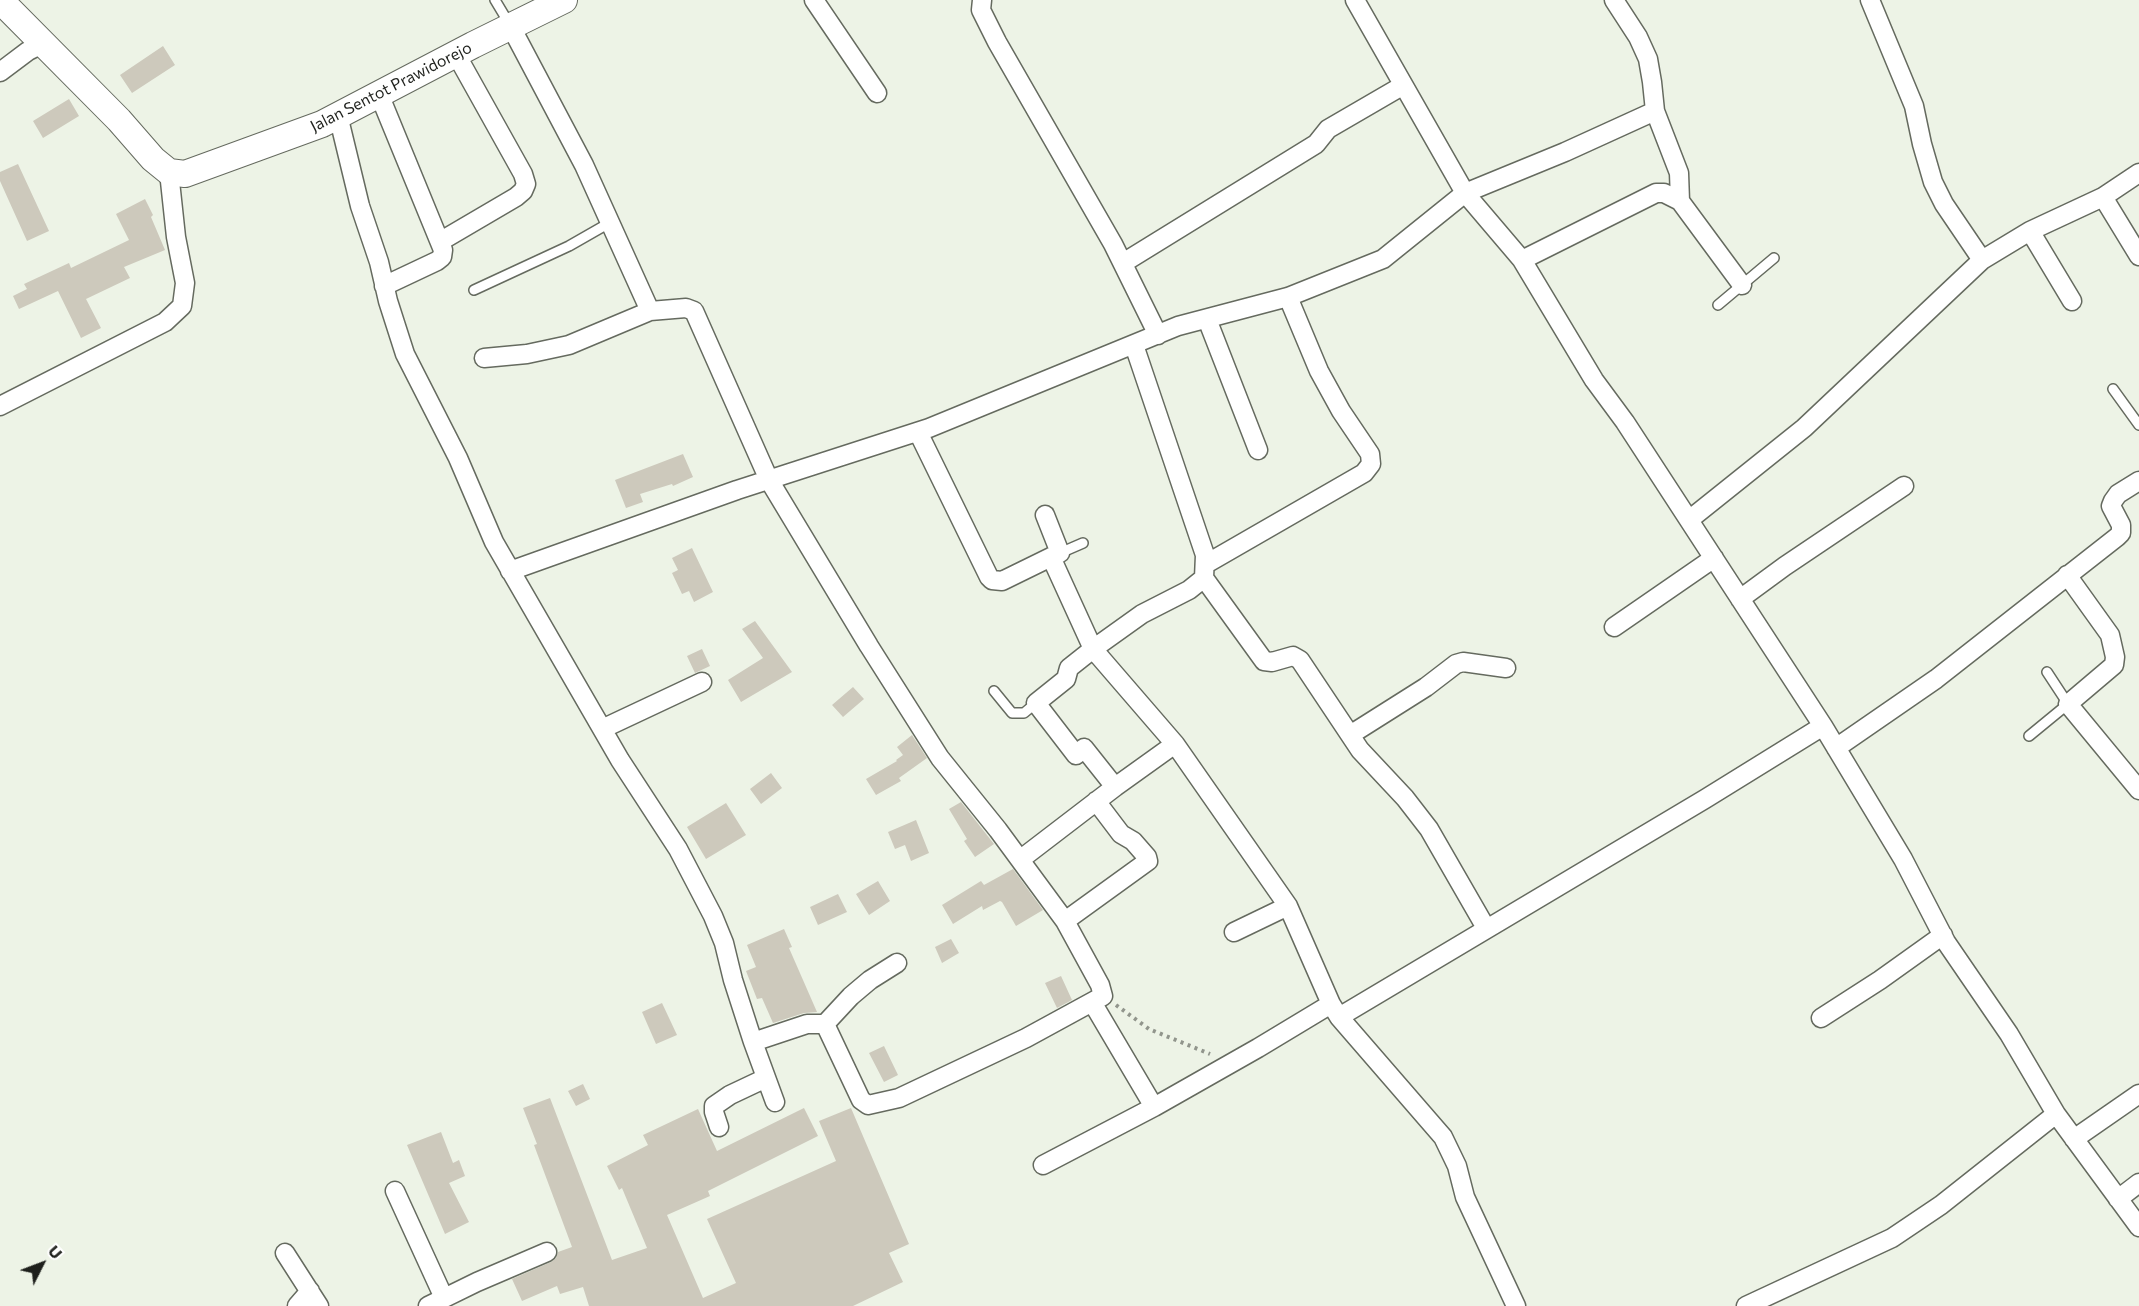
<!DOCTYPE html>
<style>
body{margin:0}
#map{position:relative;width:2139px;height:1306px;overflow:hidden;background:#edf3e6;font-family:Commissioner,sans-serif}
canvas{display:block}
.north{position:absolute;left:12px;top:1234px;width:60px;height:60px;-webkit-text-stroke:4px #fff;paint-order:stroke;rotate:48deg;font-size:16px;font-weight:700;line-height:24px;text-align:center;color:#1e201c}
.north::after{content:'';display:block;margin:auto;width:21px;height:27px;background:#1e201c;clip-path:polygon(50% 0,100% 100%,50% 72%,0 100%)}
</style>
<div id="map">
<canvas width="2139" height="1306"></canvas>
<div class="north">U</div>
</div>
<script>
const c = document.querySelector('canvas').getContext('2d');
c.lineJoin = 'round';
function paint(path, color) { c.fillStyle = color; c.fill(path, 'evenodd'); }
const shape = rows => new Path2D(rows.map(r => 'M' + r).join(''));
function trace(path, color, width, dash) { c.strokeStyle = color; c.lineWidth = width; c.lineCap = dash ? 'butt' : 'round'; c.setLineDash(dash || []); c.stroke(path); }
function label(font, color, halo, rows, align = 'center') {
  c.font = font + ' Commissioner,sans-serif'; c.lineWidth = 4.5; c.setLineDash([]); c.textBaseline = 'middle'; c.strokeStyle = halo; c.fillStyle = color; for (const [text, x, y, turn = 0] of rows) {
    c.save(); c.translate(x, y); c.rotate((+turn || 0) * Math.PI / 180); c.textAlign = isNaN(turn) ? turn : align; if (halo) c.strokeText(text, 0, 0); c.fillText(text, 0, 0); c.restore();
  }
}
paint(shape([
 [163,46,175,65,132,93,120,75],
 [69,99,79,116,43,138,33,121],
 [18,164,49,231,27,241,0,181,0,172],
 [145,199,153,215,151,217,165,250,124,267,130,278,86,299,101,328,81,338,58,291,19,309,13,296,27,289,24,284,69,263,71,268,129,240,116,214],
 [683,454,693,477,673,486,672,484,640,494,643,502,626,508,615,480],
 [692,548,713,592,694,602,689,591,682,594,672,573,678,570,672,558],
 [755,621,792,672,741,702,728,680,763,658,742,629],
 [702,649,710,666,695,673,687,656],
 [853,687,864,699,843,717,832,705],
 [912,735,927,758,899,778,901,781,876,795,866,779,897,761,896,760,903,755,897,747],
 [771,773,782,788,761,804,750,789],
 [961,802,994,844,975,857,964,841,967,839,949,809],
 [726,803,746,835,706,859,687,827],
 [916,820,929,853,911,861,905,845,895,849,888,832],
 [1013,869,1043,910,1016,926,1002,902,1000,901,983,910,982,906,953,924,942,905,981,881,984,885],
 [878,881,890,901,869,915,856,894],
 [838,894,847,912,818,925,810,907],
 [784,929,792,947,789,948,817,1012,804,1013,773,1023,762,998,757,999,746,971,756,967,747,945],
 [951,939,959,953,942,963,935,947],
 [1061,976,1072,1000,1057,1008,1045,983],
 [662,1003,677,1035,656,1044,642,1012],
 [884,1046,898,1075,884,1082,869,1053],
 [583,1084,590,1099,576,1106,568,1091],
 [550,1098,612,1260,647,1248,622,1188,619,1190,607,1166,648,1145,643,1135,698,1109,717,1151,804,1108,818,1136,708,1191,710,1196,667,1215,703,1298,736,1283,707,1219,836,1161,819,1121,851,1108,909,1244,889,1253,903,1282,853,1306,589,1306,583,1287,560,1294,557,1286,522,1301,512,1279,551,1262,556,1258,558,1252,572,1247,534,1145,537,1144,523,1108],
 [441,1132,453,1163,459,1160,465,1176,449,1183,469,1222,445,1234,407,1145]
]), '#cdc9bc');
const lane = shape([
 [495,0,510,25],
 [474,290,569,246,611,222],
 [1718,305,1774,258],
 [2113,389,2139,425],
 [1060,553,1083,543],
 [994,691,1012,713,1024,713,1036,703],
 [2029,736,2068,704,2047,672]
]);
const street = shape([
 [814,0,877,93],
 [982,0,981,10,997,42,1113,244,1158,335],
 [1355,0,1465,193,1522,260,1594,380,1625,422,1823,726,1903,859,1946,942,2009,1034,2056,1114,2139,1227],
 [1614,0,1638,37,1648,59,1652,82,1655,111,1679,173,1680,201],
 [1870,0,1914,106,1922,144,1933,182,1944,204,1982,260],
 [0,72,28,51,42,44],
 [379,94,443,250,442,257,437,261,384,286],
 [338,115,360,206,379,262,388,301,405,354,458,458,494,542,620,760,678,849,713,916,724,943,733,980,753,1042,807,1024,825,1024,861,1100,868,1105,899,1098,1026,1038,1103,996,1100,985,1065,921,998,830,940,758,869,646,769,480,694,311,686,308,650,311,584,165,511,27],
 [2103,197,2139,256],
 [2030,231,2072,301],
 [441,241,516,197,523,191,526,184,523,174,456,54],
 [1522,260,1656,193,1664,193,1680,201,1742,285],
 [1123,263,1316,144,1328,129,1402,86],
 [1207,319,1258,450],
 [1134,345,1205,555,1204,578,1189,590,1142,614,1093,649,1175,744,1288,906,1331,1004,1339,1017,1443,1137,1457,1166,1465,1197,1516,1306],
 [484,358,527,354,569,345,650,311],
 [0,406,165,322,182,306,185,283,176,237,169,172],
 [918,432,989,577,992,580,1002,581,1051,557],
 [1689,520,1804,428,1982,260,2030,231,2103,197,2139,173],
 [1206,564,1364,473,1371,464,1370,454,1341,411,1319,371,1288,297],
 [510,571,737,490,929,428,1178,326,1288,297,1383,259,1465,193,1565,152,1655,111],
 [2067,575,2110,635,2115,657,2114,665,2068,704,2139,790],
 [1204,578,1264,661,1272,662,1293,656,1300,660,1360,750,1405,798,1429,829,1486,928],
 [1740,599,1785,566,1904,486],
 [1614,627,1714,558],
 [602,729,702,682],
 [1350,735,1426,687,1456,664,1463,662,1506,668],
 [1836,748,1936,679,2117,537,2121,533,2121,525,2111,506,2113,501,2118,494,2139,481],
 [1115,787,1175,744],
 [1021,859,1115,787,1084,748,1076,755,1036,703,1066,679,1069,668,1093,649,1051,557,1060,553,1045,515],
 [1065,921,1148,861,1147,857,1133,841,1121,834,1096,801],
 [1234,932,1288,906],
 [1092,1002,1154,1107],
 [1339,1017,1705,799,1823,726],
 [1821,1018,1880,980,1943,935],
 [825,1024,851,996,870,980,897,963],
 [753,1042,775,1102],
 [719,1127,714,1112,714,1106,730,1095,766,1078],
 [2074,1139,2139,1094],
 [1043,1165,1154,1107,1258,1048,1331,1004],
 [395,1191,444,1298],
 [2118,1199,2139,1183],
 [285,1253,319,1306],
 [297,1306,310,1291],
 [428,1306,477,1282,547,1252],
 [1746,1306,1892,1238,1941,1205,2056,1114]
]);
const secondary = shape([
 [0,0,119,120,153,159,169,172,185,174,322,124,473,45,564,0]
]);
trace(lane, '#656a5f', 12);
trace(street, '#656a5f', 21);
trace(secondary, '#656a5f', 28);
trace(shape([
 [1116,1005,1149,1029,1210,1054]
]), '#91958c', 4, [3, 4.5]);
trace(lane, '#fff', 9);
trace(street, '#fff', 18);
trace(secondary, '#fff', 26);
label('16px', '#1e201c', '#fff', [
 ["Jalan Sentot Prawidorejo",391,87,-27]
]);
</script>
